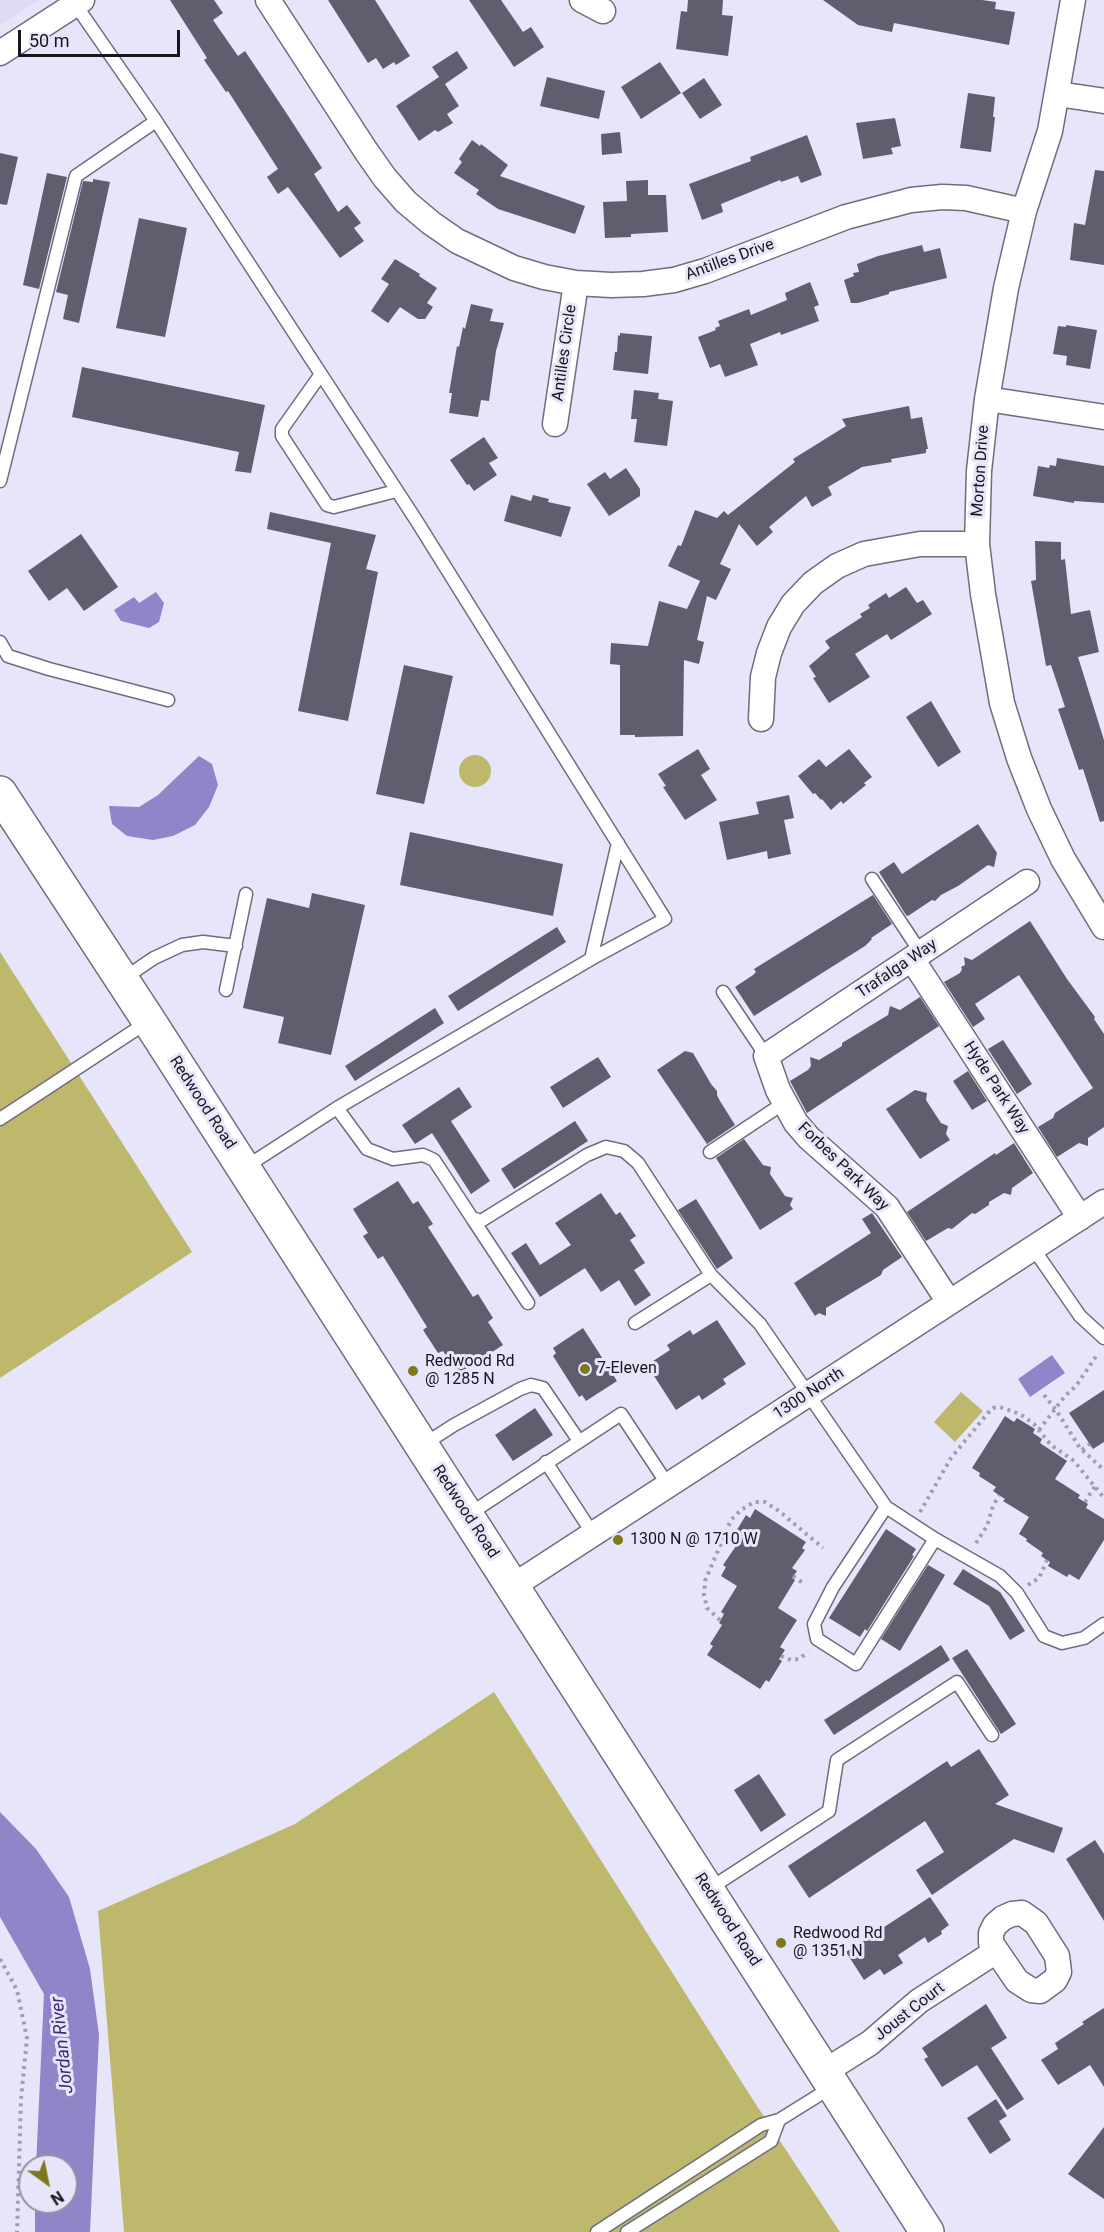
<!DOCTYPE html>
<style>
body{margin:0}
#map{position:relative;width:1104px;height:2232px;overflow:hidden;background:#e7e5f9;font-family:Roboto,sans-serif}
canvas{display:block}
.north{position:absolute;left:18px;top:2154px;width:60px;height:60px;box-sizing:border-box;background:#e7e5f9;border:2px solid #9492a1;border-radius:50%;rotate:147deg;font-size:16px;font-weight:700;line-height:24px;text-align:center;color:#17161d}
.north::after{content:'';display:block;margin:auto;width:21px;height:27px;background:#7e771c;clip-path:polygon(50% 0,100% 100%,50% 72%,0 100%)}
.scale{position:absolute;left:18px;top:30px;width:162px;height:27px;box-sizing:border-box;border:3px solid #17161d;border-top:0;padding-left:8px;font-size:18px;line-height:21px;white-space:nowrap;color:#17161d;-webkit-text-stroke:4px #e7e5f9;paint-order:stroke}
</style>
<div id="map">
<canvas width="1104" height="2232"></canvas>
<div class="north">N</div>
<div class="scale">50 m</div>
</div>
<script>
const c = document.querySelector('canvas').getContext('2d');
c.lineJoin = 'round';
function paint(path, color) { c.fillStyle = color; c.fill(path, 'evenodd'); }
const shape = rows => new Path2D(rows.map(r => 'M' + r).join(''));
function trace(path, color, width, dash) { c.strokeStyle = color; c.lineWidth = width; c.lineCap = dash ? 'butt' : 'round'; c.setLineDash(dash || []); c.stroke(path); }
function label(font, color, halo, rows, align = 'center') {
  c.font = font + ' Roboto,sans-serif'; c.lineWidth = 6; c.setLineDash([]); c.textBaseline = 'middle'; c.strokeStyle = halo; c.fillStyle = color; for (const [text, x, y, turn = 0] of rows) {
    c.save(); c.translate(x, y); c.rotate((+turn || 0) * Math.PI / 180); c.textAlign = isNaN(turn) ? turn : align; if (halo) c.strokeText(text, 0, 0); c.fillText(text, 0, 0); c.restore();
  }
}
paint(shape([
 [0,0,39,0,0,25]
]), '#dedaf6');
paint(shape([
 '459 771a16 16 0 1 1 32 0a16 16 0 1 1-32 0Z',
 [0,952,192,1252,0,1378],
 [961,1392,983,1411,955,1442,934,1422],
 [494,1692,755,2103,840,2232,124,2232,98,1911,295,1824]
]), '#bdb86c');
paint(shape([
 [156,592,164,603,159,622,149,628,121,621,114,610,134,597,139,603],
 [199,756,212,764,218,785,209,807,195,825,173,836,153,840,127,836,112,824,109,806,139,807,158,795],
 [1052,1355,1065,1373,1030,1397,1018,1379],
 [0,1812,36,1849,69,1897,90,1969,99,2035,90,2232,35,2232,35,2202,66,2202,66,2166,36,2166,44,1994,0,1917]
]), '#9184c8');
paint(shape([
 [170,0,214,0,223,13,213,20,238,56,245,51,285,111,322,168,314,174,338,212,347,205,361,223,354,228,364,241,340,258,288,187,278,194,267,177,278,169,228,91,226,92,204,60,207,58],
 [328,0,375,0,410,56,396,65,394,62,383,69,376,58,368,63],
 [469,0,501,0,523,32,531,27,544,47,514,67],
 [688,0,723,0,722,15,733,16,728,56,676,49,681,11,687,12],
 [823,0,982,0,996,2,995,9,1015,12,1009,45,894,23,892,32,858,25],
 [457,51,468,68,445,84,459,106,447,114,453,123,438,132,435,130,419,141,396,106,439,77,432,67],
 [660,62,681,93,641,119,621,87],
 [547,77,605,91,599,119,540,106],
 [704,78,722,105,700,119,682,93],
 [968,93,995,97,993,117,995,117,991,152,960,148],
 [895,118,901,146,891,148,893,154,863,159,856,123],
 [620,132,622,153,602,155,601,134],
 [807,135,822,175,801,183,798,176,781,182,780,180,721,204,723,212,702,220,689,184,751,161,750,157],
 [472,140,480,146,481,144,508,165,500,176,585,206,575,234,498,209,476,194,479,190,454,173,462,162,459,159],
 [0,153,18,157,7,205,0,204],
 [1095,170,1104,171,1104,265,1070,260,1074,223,1085,225],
 [47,173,67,177,39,289,23,285],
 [93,179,110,182,79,323,63,319,68,295,56,292,83,181,93,182],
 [648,180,648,195,666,195,668,232,631,234,631,237,605,238,603,202,627,201,626,181],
 [139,218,187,228,165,337,116,328],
 [922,245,924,252,940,248,947,278,889,292,889,294,858,303,851,303,844,280,854,276,853,273,859,272,857,264,878,256],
 [395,259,420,274,419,276,437,288,427,303,433,307,425,319,418,319,400,307,388,323,371,311,389,284,381,279],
 [810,282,819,305,814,307,819,321,781,335,780,332,750,344,758,365,725,377,720,364,710,368,698,337,716,330,715,328,720,326,718,321,749,309,751,315,787,300,785,293],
 [471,304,493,309,490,321,504,323,496,351,489,401,481,400,478,417,449,413,452,393,449,393,457,346,459,347,463,327,465,329],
 [1066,325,1097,330,1090,369,1066,365,1067,356,1053,354,1058,326,1066,327],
 [620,333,652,336,648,374,613,370,615,352,617,352,618,335,620,336],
 [82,367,265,405,251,473,235,471,239,452,72,417],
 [634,390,659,393,658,399,673,401,667,446,634,442,637,419,631,419],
 [909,406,911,419,922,417,928,449,926,449,926,453,891,459,892,462,862,467,828,487,832,495,812,507,806,496,769,527,773,532,757,546,739,524,720,564,731,569,716,600,707,596,697,640,704,642,699,664,684,660,683,736,635,737,635,735,620,735,620,665,610,664,611,643,648,646,659,601,687,609,700,581,668,566,678,545,681,546,695,510,717,518,724,511,728,515,795,462,793,459,846,426,842,419],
 [484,437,498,458,489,463,497,475,474,491,469,484,467,485,450,460],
 [1057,458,1104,466,1104,503,1074,501,1074,503,1033,496,1038,466,1049,468,1050,465,1056,466],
 [626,468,640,489,640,496,609,516,587,484,605,472,610,479],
 [511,495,531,501,533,495,549,499,548,502,571,507,561,537,504,521],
 [270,512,376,535,366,569,378,572,348,721,298,711,331,543,267,529],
 [81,534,118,587,84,611,67,588,49,601,28,571],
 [1035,541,1061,542,1061,560,1065,559,1071,614,1090,610,1099,652,1078,657,1104,740,1104,821,1100,822,1083,769,1079,770,1058,709,1065,707,1051,665,1046,666,1031,581,1036,580],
 [906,587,917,603,923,600,932,614,891,640,887,634,855,654,870,677,829,703,813,678,816,677,809,666,830,648,825,641,862,617,860,614,870,608,868,605,886,593,889,598],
 [404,665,453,676,424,804,376,794],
 [931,701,961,752,938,767,906,717],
 [698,749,710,769,701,775,717,800,685,820,663,787,666,786,658,774],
 [849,749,872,777,864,783,866,785,843,804,841,801,831,810,822,799,821,800,815,793,813,794,798,776,819,759,826,767],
 [789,795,794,818,784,820,791,854,768,859,767,851,727,860,719,822,759,814,756,802],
 [978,824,997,853,994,867,988,865,958,886,941,895,935,901,932,900,908,916,906,915,879,872,894,862,902,874],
 [410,832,563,864,553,916,400,885],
 [312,893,365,905,331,1055,278,1043,284,1017,243,1008,267,898,309,908],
 [873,895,892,924,871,938,872,939,865,946,754,1016,735,987,753,975,756,972,754,969],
 [1030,921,1067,979,1095,1017,1094,1019,1104,1034,1104,1127,1088,1138,1088,1146,1079,1143,1057,1157,1038,1127,1053,1118,1055,1113,1093,1088,1019,975,975,1004,985,1019,973,1027,944,982,960,973,962,969,961,967,965,965,964,957,972,960],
 [557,927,566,942,458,1011,448,996],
 [920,997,939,1026,807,1113,790,1081,808,1070,811,1066,810,1057,819,1060,842,1046,842,1043,888,1015,890,1006,900,1010],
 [435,1008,444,1023,355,1081,345,1066],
 [1003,1040,1032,1084,1017,1094,988,1049],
 [685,1051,693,1053,711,1084,717,1091,717,1095,720,1101,735,1125,707,1144,657,1070],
 [598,1057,611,1077,563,1108,550,1087],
 [968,1071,987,1101,972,1110,953,1081],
 [459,1087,472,1107,451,1121,490,1181,471,1194,432,1133,415,1144,402,1125],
 [915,1090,927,1093,926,1100,941,1123,948,1126,946,1134,950,1140,920,1159,886,1109],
 [575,1121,588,1141,514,1189,501,1169],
 [744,1139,763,1165,771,1167,770,1174,785,1196,793,1198,790,1205,793,1209,760,1230,716,1158],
 [1014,1143,1033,1173,1012,1188,1011,1195,1004,1193,989,1202,989,1205,975,1214,972,1213,952,1229,948,1228,926,1241,907,1212,995,1153,996,1155],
 [398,1181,413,1204,418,1201,433,1224,428,1227,473,1297,478,1294,493,1318,488,1322,503,1345,458,1374,443,1351,438,1353,423,1330,427,1327,383,1256,378,1259,363,1236,368,1233,353,1209],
 [601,1193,616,1215,620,1212,636,1236,630,1240,645,1263,634,1270,651,1295,635,1306,619,1280,601,1292,585,1268,540,1297,511,1253,526,1243,540,1265,571,1245,555,1223],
 [696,1199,733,1258,717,1269,678,1210],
 [872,1213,902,1257,883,1270,881,1275,826,1308,826,1316,819,1313,815,1316,794,1283,871,1233,862,1219],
 [717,1320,746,1364,723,1379,726,1384,702,1400,699,1395,676,1410,647,1365,670,1350,667,1345,690,1330,693,1335],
 [583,1328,617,1381,586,1401,582,1395,579,1397,553,1356,556,1353,553,1348],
 [1104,1390,1104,1442,1093,1449,1069,1413],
 [535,1408,553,1435,513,1461,495,1435],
 [1005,1416,1014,1422,1017,1418,1035,1429,1033,1433,1042,1439,1040,1443,1067,1461,1055,1479,1080,1495,1078,1498,1088,1504,1086,1508,1104,1519,1104,1540,1079,1580,1069,1574,1067,1577,1048,1566,1050,1562,1041,1556,1043,1553,1026,1541,1027,1539,1019,1534,1029,1517,1003,1501,1005,1499,993,1491,996,1487,979,1476,980,1473,972,1468],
 [755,1509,806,1542,802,1548,805,1550,792,1568,797,1571,792,1578,795,1580,778,1608,797,1620,780,1647,785,1650,779,1659,782,1661,769,1682,766,1680,760,1689,707,1655,713,1646,710,1644,722,1625,719,1623,724,1614,721,1612,737,1586,721,1576,726,1567,723,1565,736,1546,732,1544,739,1535,735,1533,746,1515,750,1518],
 [886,1529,916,1549,912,1555,914,1556,867,1631,865,1629,860,1637,829,1618],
 [928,1565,945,1575,900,1651,881,1639],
 [963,1569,1000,1592,1025,1631,1010,1640,989,1606,953,1584],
 [941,1645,950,1660,834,1735,824,1720],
 [967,1649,1016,1724,1001,1734,952,1658],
 [979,1749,1009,1795,995,1804,1063,1828,1054,1853,1014,1839,932,1895,916,1870,944,1852,925,1821,809,1898,788,1866,947,1761,951,1767],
 [759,1774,786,1815,761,1832,734,1790],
 [1095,1840,1104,1854,1104,1921,1066,1859],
 [930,1897,949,1925,941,1931,942,1934,928,1943,925,1937,898,1955,903,1963,884,1975,880,1969,864,1980,846,1952],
 [986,2004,1007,2038,991,2048,1024,2099,1007,2110,977,2065,942,2087,924,2059,928,2057,922,2048],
 [1104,2008,1104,2087,1090,2065,1058,2085,1041,2060,1058,2049,1055,2043,1084,2024,1082,2022],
 [996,2099,1007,2116,999,2121,1011,2140,990,2154,967,2118],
 [1104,2127,1104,2199,1068,2174]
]), '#5f5d6e');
const lane = shape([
 [75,4,156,121],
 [321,374,282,429,282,436,327,505,334,507,396,491],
 [0,481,76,176,156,121,416,520,665,919,591,959,337,1108,244,1168],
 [0,642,8,656,49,669,168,700],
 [872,879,921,953],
 [591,959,618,843],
 [123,979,154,958,182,945,203,942,236,946],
 [226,990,246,894],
 [723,992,766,1056],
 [337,1108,367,1149,393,1159,423,1155,434,1160,472,1218,481,1221,587,1155,606,1147,624,1151,638,1163,711,1275,760,1324,886,1507,935,1539,1000,1576,1017,1593,1044,1636,1062,1643,1084,1638,1104,1624],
 [0,1119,149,1021],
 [710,1152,784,1103],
 [472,1218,528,1303],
 [1033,1248,1080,1316,1104,1338],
 [635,1323,711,1275],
 [423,1445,454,1425,520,1389,531,1385,543,1388,579,1441],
 [546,1462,593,1534],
 [886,1507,833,1587,814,1624,817,1639,856,1664,935,1539],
 [468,1515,621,1414,668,1485],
 [709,1889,829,1811,837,1760,957,1682,992,1735],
 [597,2232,761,2125,779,2120,832,2087],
 [627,2232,771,2141,779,2120]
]);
const street = shape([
 [268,0,366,151,385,178,406,202,431,223,457,241,514,268,544,277,576,283,611,285,643,284,674,280,705,271,846,217,911,200,942,197,966,198,1024,211],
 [582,0,603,11],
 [1073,0,1050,131,1024,211,1006,288,987,399,979,471,977,544,983,594,1002,703,1019,758,1039,809,1063,859,1104,927],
 [0,53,82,0],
 [1058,94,1104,101],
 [987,399,1104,417],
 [555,424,576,283],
 [761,719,763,677,769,653,779,627,793,604,813,583,837,566,864,554,920,544,977,544],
 [912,959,1080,1218],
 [949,1302,887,1207,809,1138,796,1123,778,1090,766,1056,1027,882],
 [513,1586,1104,1202],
 [1022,1913,1036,1923,1057,1956,1059,1972,1055,1980,1040,1991,1031,1990,1017,1981,991,1943,991,1933,995,1925,1003,1918,1012,1914,1022,1913],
 [824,2072,870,2043,919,2001,995,1952]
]);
const secondary = shape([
 [0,793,149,1021,927,2232]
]);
trace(lane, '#6e6c7e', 15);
trace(street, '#6e6c7e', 27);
trace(secondary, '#6e6c7e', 36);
trace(shape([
 [1044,1395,1056,1410,1080,1448,1104,1470],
 [1039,1430,1065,1396,1076,1386,1097,1355],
 [1082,1450,1090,1444],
 [1085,1502,1095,1486],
 [920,1512,951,1458,988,1413,993,1408,1000,1407,1020,1414,1034,1424,1051,1445,1074,1461,1104,1498],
 [724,1536,734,1541],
 [976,1543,987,1526,993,1506,999,1495],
 [793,1576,803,1583],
 [1028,1585,1039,1578,1047,1560],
 [720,1620,707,1608,704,1595,705,1581,731,1520,741,1510,754,1502,765,1502,779,1511,823,1548],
 [781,1656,791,1660,799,1659,808,1652],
 [0,1959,17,1990,27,2038,21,2099,17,2232]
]), '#a09eae', 4, [3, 4.5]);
trace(lane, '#fff', 12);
trace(street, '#fff', 24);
trace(secondary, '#fff', 33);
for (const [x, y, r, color] of [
 [585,1369,6,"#7e771c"],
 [413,1371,6,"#7e771c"],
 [618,1540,6,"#7e771c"],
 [781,1943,6,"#7e771c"]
]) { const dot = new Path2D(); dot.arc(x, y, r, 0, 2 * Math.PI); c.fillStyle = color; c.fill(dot); trace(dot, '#e7e5f9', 2); }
label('16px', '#17161d', '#e7e5f9', [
 ["Antilles Drive",730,260,-20],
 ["Antilles Circle",565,353,-82],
 ["Morton Drive",981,471,-86],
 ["Trafalga Way",897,969,-34],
 ["Hyde Park Way",996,1088,57],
 ["Redwood Road",202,1103,57],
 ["Forbes Park Way",843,1167,44],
 ["1300 North",809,1394,-33],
 ["Redwood Road",465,1512,57],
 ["Redwood Road",727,1920,57],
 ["Joust Court",910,2012,-38]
]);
label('16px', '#17161d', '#e7e5f9', [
 ["Redwood Rd",425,1362],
 ["@ 1285 N",425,1380],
 ["7-Eleven",597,1369],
 ["1300 N @ 1710 W",630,1540],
 ["Redwood Rd",793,1934],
 ["@ 1351 N",793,1952]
], 'left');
label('italic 18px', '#3f2778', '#e7e5f9', [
 ["Jordan River",63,2045,-96]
]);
</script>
